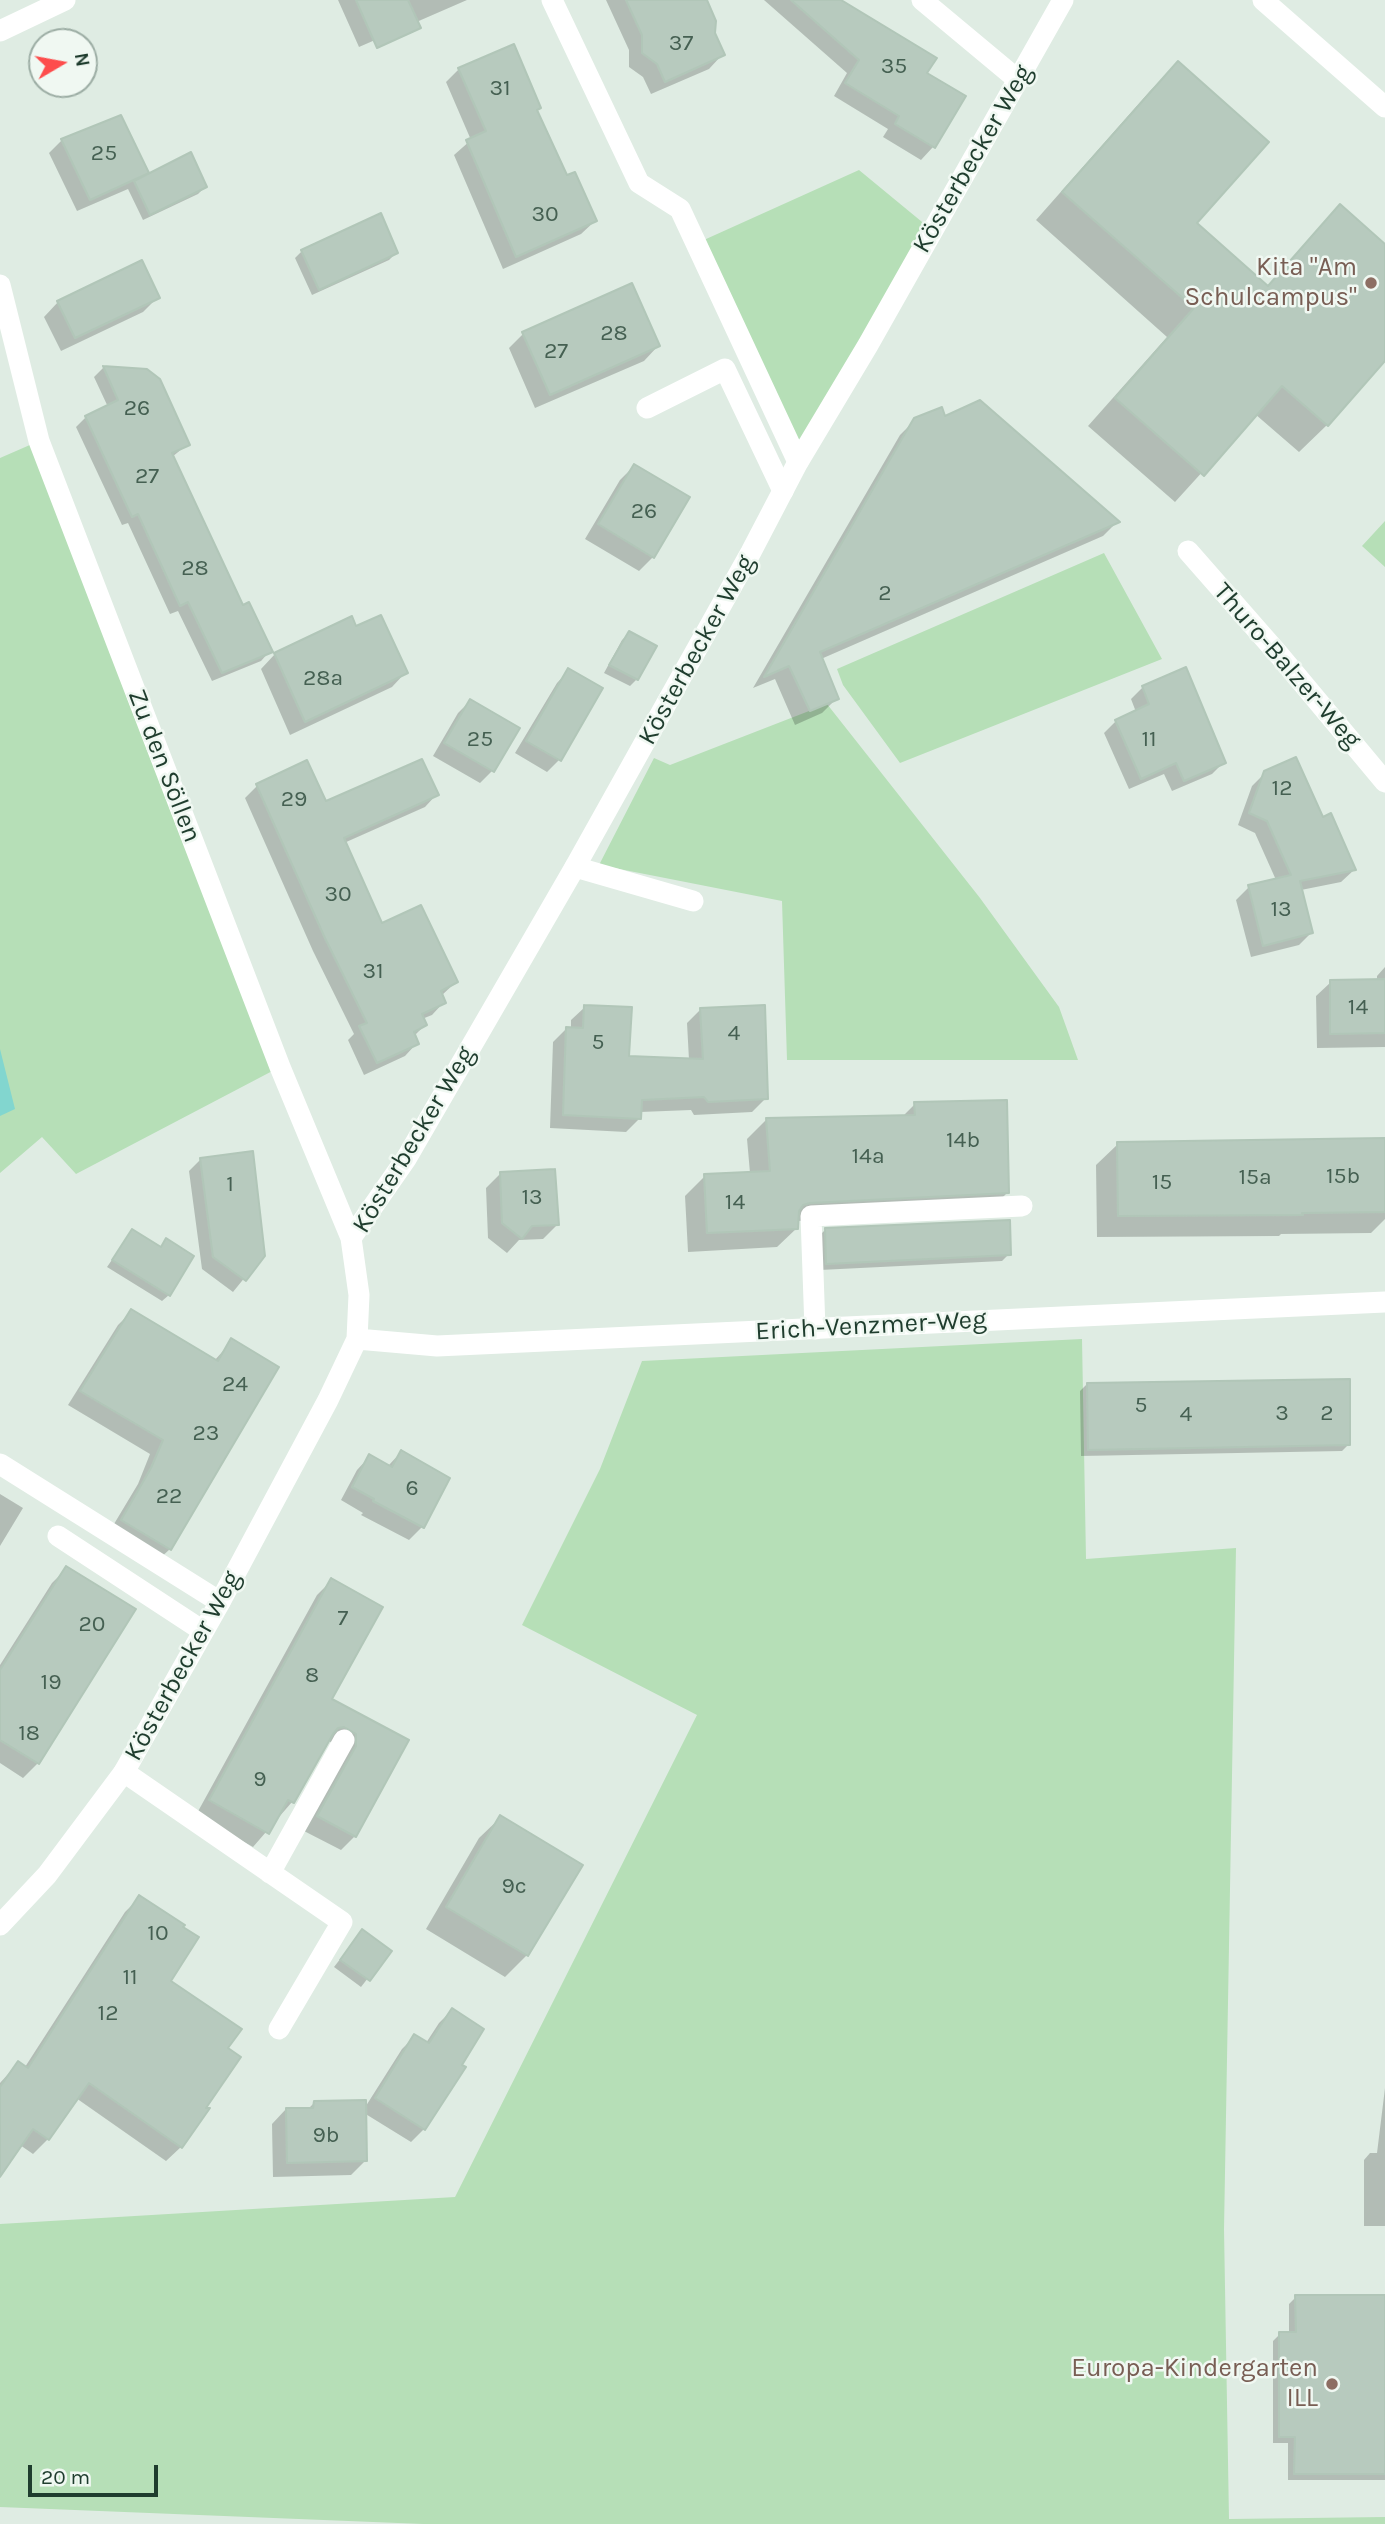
<!DOCTYPE html>
<meta charset="utf-8">
<style>
body{margin:0}
#map{position:relative;width:1385px;height:2524px;overflow:hidden;background:#dfece3;font-family:Karla,sans-serif}
canvas{display:block}
.north{position:absolute;left:28px;top:28px;width:70px;height:70px;box-sizing:border-box;background:#f0f8f2;border:2px solid #9cada4;border-radius:50%;rotate:80deg;font-size:19px;font-weight:700;line-height:28px;text-align:center;color:#1f3d2e}
.north::after{content:'';display:block;margin:auto;width:24px;height:32px;background:#fd4d4c;clip-path:polygon(50% 0,100% 100%,50% 72%,0 100%)}
.scale{position:absolute;left:28px;top:2465px;width:130px;height:32px;box-sizing:border-box;border:4px solid #1f3d2e;border-top:0;padding-left:9px;font-size:21px;line-height:24px;white-space:nowrap;color:#1f3d2e;-webkit-text-stroke:5px #f0f8f2;paint-order:stroke}
</style>
<div id="map">
<canvas width="1385" height="2524"></canvas>
<div class="north">N</div>
<div class="scale">20 m</div>
</div>
<script>
const c = document.querySelector('canvas').getContext('2d');
c.lineJoin = 'round';
function paint(path, color) { c.fillStyle = color; c.fill(path, 'evenodd'); }
const shape = rows => new Path2D(rows.map(r => 'M' + r).join(''));
function trace(path, color, width, dash) { c.strokeStyle = color; c.lineWidth = width; c.lineCap = dash ? 'butt' : 'round'; c.setLineDash(dash || []); c.stroke(path); }
function label(font, color, halo, rows, align = 'center') {
  c.font = font + ' Karla,sans-serif'; c.lineWidth = 5; c.setLineDash([]); c.textBaseline = 'middle'; c.strokeStyle = halo; c.fillStyle = color; for (const [text, x, y, turn = 0] of rows) {
    c.save(); c.translate(x, y); c.rotate((+turn || 0) * Math.PI / 180); c.textAlign = isNaN(turn) ? turn : align; if (halo) c.strokeText(text, 0, 0); c.fillText(text, 0, 0); c.restore();
  }
}
paint(shape([
 [859,170,933,231,798,462,695,244],
 [39,441,280,1067,76,1174,42,1137,0,1173,0,458],
 [1385,521,1385,567,1362,546],
 [1104,553,1162,659,900,763,843,685,837,669],
 [827,704,980,898,1059,1007,1078,1060,787,1060,782,901,599,865,654,758,670,765],
 [1082,1339,1086,1559,1236,1548,1224,2229,1229,2519,1385,2517,1385,2524,423,2524,0,2507,0,2224,455,2197,697,1715,522,1625,600,1469,642,1361]
]), '#b6dfb7');
paint(shape([
 [0,1049,15,1109,0,1116]
]), '#82d6cf');
paint(shape([
 [338,0,467,0,359,47],
 [606,0,698,0,722,55,709,69,651,94,643,77,629,67,629,50],
 [764,0,840,0,925,74,963,97,933,147,921,160,883,137,888,129,834,96,847,73],
 [1178,63,1195,223,1266,287,1340,207,1385,247,1385,358,1327,425,1299,452,1255,414,1175,502,1088,426,1167,337,1036,220,1150,91],
 [459,69,535,111,566,178,595,221,581,234,503,269,454,155,471,140,446,82],
 [62,140,146,173,141,179,205,187,198,194,143,220,128,189,77,211,49,153],
 [302,251,396,253,389,260,312,295,295,258],
 [158,297,143,312,61,351,44,317,58,302],
 [523,334,658,346,644,361,535,408,509,348],
 [103,368,147,371,188,444,172,457,242,607,270,651,261,661,212,681,178,611,170,614,128,523,122,525,76,427,86,417,108,407,94,377],
 [944,418,1117,522,1103,536,821,659,837,698,822,713,795,725,775,679,753,688,900,435,915,420],
 [634,466,653,557,639,571,585,539,620,480],
 [356,629,406,672,392,687,290,735,261,669,275,654],
 [629,633,637,679,630,686,604,673,622,640],
 [569,670,601,689,559,760,547,772,515,753,557,683],
 [1143,687,1224,762,1212,774,1172,791,1164,774,1129,789,1104,733,1116,721,1136,712,1131,699],
 [470,701,518,729,492,771,480,783,433,756,458,713],
 [1265,773,1322,819,1354,870,1341,882,1301,890,1311,933,1299,945,1251,957,1236,900,1249,887,1276,880,1255,833,1238,825,1252,786],
 [257,786,325,803,437,794,425,807,344,843,382,925,456,982,441,996,444,1002,432,1015,422,1019,425,1025,414,1036,417,1043,405,1056,364,1075,348,1040,354,1034,313,951,245,798],
 [1385,967,1385,1047,1317,1048,1316,996,1331,982,1377,981,1377,976],
 [585,1007,628,1058,689,1060,687,1023,701,1009,766,1098,752,1112,694,1115,691,1110,640,1112,640,1118,626,1132,550,1128,553,1042,567,1028,571,1029,571,1020],
 [915,1104,1007,1193,988,1212,797,1221,797,1228,777,1247,688,1252,685,1196,705,1176,750,1173,747,1139,767,1119,902,1117],
 [1385,1140,1385,1219,1371,1233,1281,1234,1279,1236,1097,1237,1096,1165,1118,1144],
 [201,1159,263,1255,233,1292,202,1269,189,1171],
 [501,1173,558,1224,543,1239,519,1240,507,1253,488,1238,486,1188],
 [825,1230,1009,1254,1002,1261,820,1270,818,1237],
 [132,1231,159,1248,167,1240,169,1295,162,1301,107,1267],
 [132,1311,214,1361,232,1341,170,1549,156,1562,108,1534,138,1484,150,1454,68,1405,118,1325],
 [1087,1384,1349,1444,1342,1451,1081,1456,1080,1391],
 [401,1452,422,1527,409,1540,361,1515,363,1513,341,1500,357,1470,369,1457,389,1465],
 [0,1494,23,1508,0,1546],
 [67,1568,38,1763,23,1778,0,1763,0,1665,52,1583],
 [332,1580,330,1699,407,1741,355,1836,341,1850,304,1831,342,1749,329,1741,292,1802,253,1847,196,1815,317,1595],
 [501,1817,527,1955,505,1977,426,1929,479,1838],
 [139,1898,169,1982,226,2048,181,2147,166,2161,76,2098,48,2139,33,2154,20,2145,0,2172,0,2083,18,2063,25,2067,125,1912],
 [362,1931,389,1951,361,1987,334,1967],
 [452,2010,424,2129,411,2142,364,2113,365,2161,351,2175,273,2177,272,2124,286,2109,308,2109,314,2103,364,2109,402,2049,415,2036,426,2043,439,2023],
 [1385,2088,1385,2226,1364,2226,1364,2160,1370,2153,1377,2153],
 [1296,2297,1385,2297,1385,2480,1288,2480,1288,2443,1273,2443,1273,2341,1280,2334,1289,2334,1289,2304]
]), '#0003');
const building = shape([
 [356,0,408,0,421,28,377,48,356,0],
 [626,0,707,0,716,21,715,33,725,55,665,82,657,64,642,53,642,35,626,0],
 [791,0,841,0,937,58,927,73,966,96,935,148,895,124,899,116,845,83,859,60,791,0],
 [514,44,541,108,537,110,567,175,575,172,597,221,516,257,466,140,486,131,458,68,514,44],
 [1178,61,1269,142,1197,223,1268,286,1340,204,1385,244,1385,361,1328,426,1282,386,1204,476,1115,398,1194,308,1062,192,1178,61],
 [121,115,149,173,90,200,61,139,121,115],
 [191,152,207,187,150,215,134,181,191,152],
 [381,213,398,253,319,290,301,250,381,213],
 [142,260,160,298,75,338,57,301,142,260],
 [632,283,660,346,550,395,522,332,632,283],
 [103,366,147,369,160,379,190,445,172,453,243,605,249,602,273,652,222,673,188,602,180,606,138,514,132,517,85,416,118,400,103,366],
 [980,400,1120,522,820,652,839,699,810,711,789,666,764,677,914,418,942,407,945,416,980,400],
 [634,464,690,497,654,558,598,524,634,464],
 [381,615,408,673,305,722,274,653,352,616,356,626,381,615],
 [629,631,657,646,638,680,609,665,629,631],
 [1186,667,1226,763,1184,781,1176,763,1141,779,1115,720,1149,704,1142,686,1186,667],
 [568,668,603,688,561,761,526,741,568,668],
 [470,699,520,728,494,772,444,743,470,699],
 [1296,757,1323,817,1331,813,1356,870,1300,881,1313,933,1263,946,1248,885,1291,875,1267,821,1249,813,1264,771,1296,757],
 [422,759,439,795,344,838,382,923,421,905,458,982,441,991,446,1003,422,1014,427,1025,414,1032,419,1044,377,1063,359,1026,367,1023,325,938,256,784,307,760,326,801,422,759],
 [1385,979,1385,1033,1330,1034,1330,980,1385,979],
 [584,1005,632,1007,629,1056,703,1059,700,1008,765,1005,768,1099,708,1102,704,1097,642,1100,641,1119,563,1115,566,1027,583,1028,584,1005],
 [1007,1100,1009,1193,810,1203,803,1205,799,1211,798,1229,707,1233,704,1174,770,1171,766,1118,915,1115,914,1102,1007,1100],
 [1385,1138,1385,1212,1302,1213,1303,1215,1118,1216,1117,1142,1385,1138],
 [253,1151,265,1256,246,1281,213,1257,200,1158,253,1151],
 [555,1169,559,1225,532,1226,522,1239,502,1223,500,1172,555,1169],
 [1010,1220,1011,1255,826,1264,825,1228,1010,1220],
 [132,1229,161,1247,166,1238,194,1256,170,1296,112,1260,132,1229],
 [131,1309,218,1361,231,1338,279,1367,171,1550,121,1520,151,1468,163,1440,80,1391,131,1309],
 [1350,1379,1350,1445,1088,1450,1087,1383,1350,1379],
 [401,1450,450,1478,424,1528,373,1501,374,1499,352,1487,369,1454,392,1467,401,1450],
 [66,1566,136,1609,39,1764,0,1740,0,1670,66,1566],
 [331,1578,383,1607,332,1699,409,1740,356,1837,317,1816,356,1746,356,1734,344,1727,338,1728,333,1734,294,1803,288,1800,269,1834,209,1800,331,1578],
 [500,1815,583,1865,528,1956,446,1907,500,1815],
 [139,1895,185,1925,183,1927,199,1937,171,1981,242,2029,228,2048,241,2057,206,2108,210,2108,182,2148,89,2083,49,2140,33,2129,0,2177,0,2087,18,2061,28,2068,139,1895],
 [362,1929,392,1951,370,1981,340,1960,362,1929],
 [452,2008,484,2029,462,2065,466,2067,425,2130,375,2098,414,2034,429,2043,452,2008],
 [366,2100,367,2161,287,2163,286,2108,313,2108,314,2101,366,2100],
 [1295,2295,1385,2295,1385,2474,1294,2474,1295,2437,1279,2437,1279,2332,1296,2332,1295,2295]
]);
paint(building, '#b7cabe');
trace(building, '#b1c6b8', 2);
trace(shape([
 [552,0,639,183,680,209,798,462],
 [922,0,1018,80],
 [647,408,725,369,783,491],
 [575,867,693,901],
 [815,1329,811,1216,1022,1206],
 [0,1464,220,1602],
 [58,1536,203,1631],
 [124,1772,342,1922,279,2029],
 [270,1873,344,1740]
]), '#fff', 21);
trace(shape([
 [1263,0,1385,107],
 [0,31,65,0],
 [0,285,39,441,280,1067,351,1238,359,1295,357,1339,328,1400,220,1602,124,1772,47,1875,0,1925],
 [1188,551,1280,656,1385,782],
 [351,1238,406,1159,575,867,751,552,798,462,868,345,1063,0],
 [357,1339,437,1346,1385,1302]
]), '#fff', 21);
for (const [x, y, r, color] of [
 [1371,283,7,"#8d6e63"],
 [1332,2384,7,"#8d6e63"]
]) { const dot = new Path2D(); dot.arc(x, y, r, 0, 2 * Math.PI); c.fillStyle = color; c.fill(dot); trace(dot, '#f0f8f2', 2.5); }
label('23px', '#456052', null, [
 ["37",681,43],
 ["35",894,66],
 ["31",500,88],
 ["25",104,153],
 ["30",545,214],
 ["28",614,333],
 ["27",556,351],
 ["26",137,408],
 ["27",147,476],
 ["26",644,511],
 ["28",195,568],
 ["2",885,593],
 ["28a",323,678],
 ["25",480,739],
 ["11",1149,739],
 ["12",1282,788],
 ["29",294,799],
 ["30",338,894],
 ["13",1281,909],
 ["31",373,971],
 ["14",1358,1007],
 ["4",734,1033],
 ["5",598,1042],
 ["14b",963,1140],
 ["14a",868,1156],
 ["15b",1343,1176],
 ["15a",1255,1177],
 ["15",1162,1182],
 ["1",230,1184],
 ["13",532,1197],
 ["14",735,1202],
 ["24",235,1384],
 ["5",1141,1405],
 ["3",1282,1413],
 ["2",1327,1413],
 ["4",1186,1414],
 ["23",206,1433],
 ["6",412,1488],
 ["22",169,1496],
 ["7",343,1618],
 ["20",92,1624],
 ["8",312,1675],
 ["19",51,1682],
 ["18",29,1733],
 ["9",260,1779],
 ["9c",514,1886],
 ["10",158,1933],
 ["11",130,1977],
 ["12",108,2013],
 ["9b",326,2135]
]);
label('26px', '#1f3d2e', '#f0f8f2', [
 ["Kösterbecker Weg",973,159,-60],
 ["Kösterbecker Weg",697,650,-61],
 ["Thuro-Balzer-Weg",1287,666,49],
 ["Zu den Söllen",164,766,69],
 ["Kösterbecker Weg",414,1140,-59],
 ["Erich-Venzmer-Weg",871,1326,-3],
 ["Kösterbecker Weg",183,1666,-61]
]);
label('26px', '#785e54', '#f0f8f2', [
 ["Kita \"Am",1357,268],
 ["Schulcampus\"",1357,298],
 ["Europa-Kindergarten",1318,2369],
 ["ILL",1318,2399]
], 'right');
</script>
